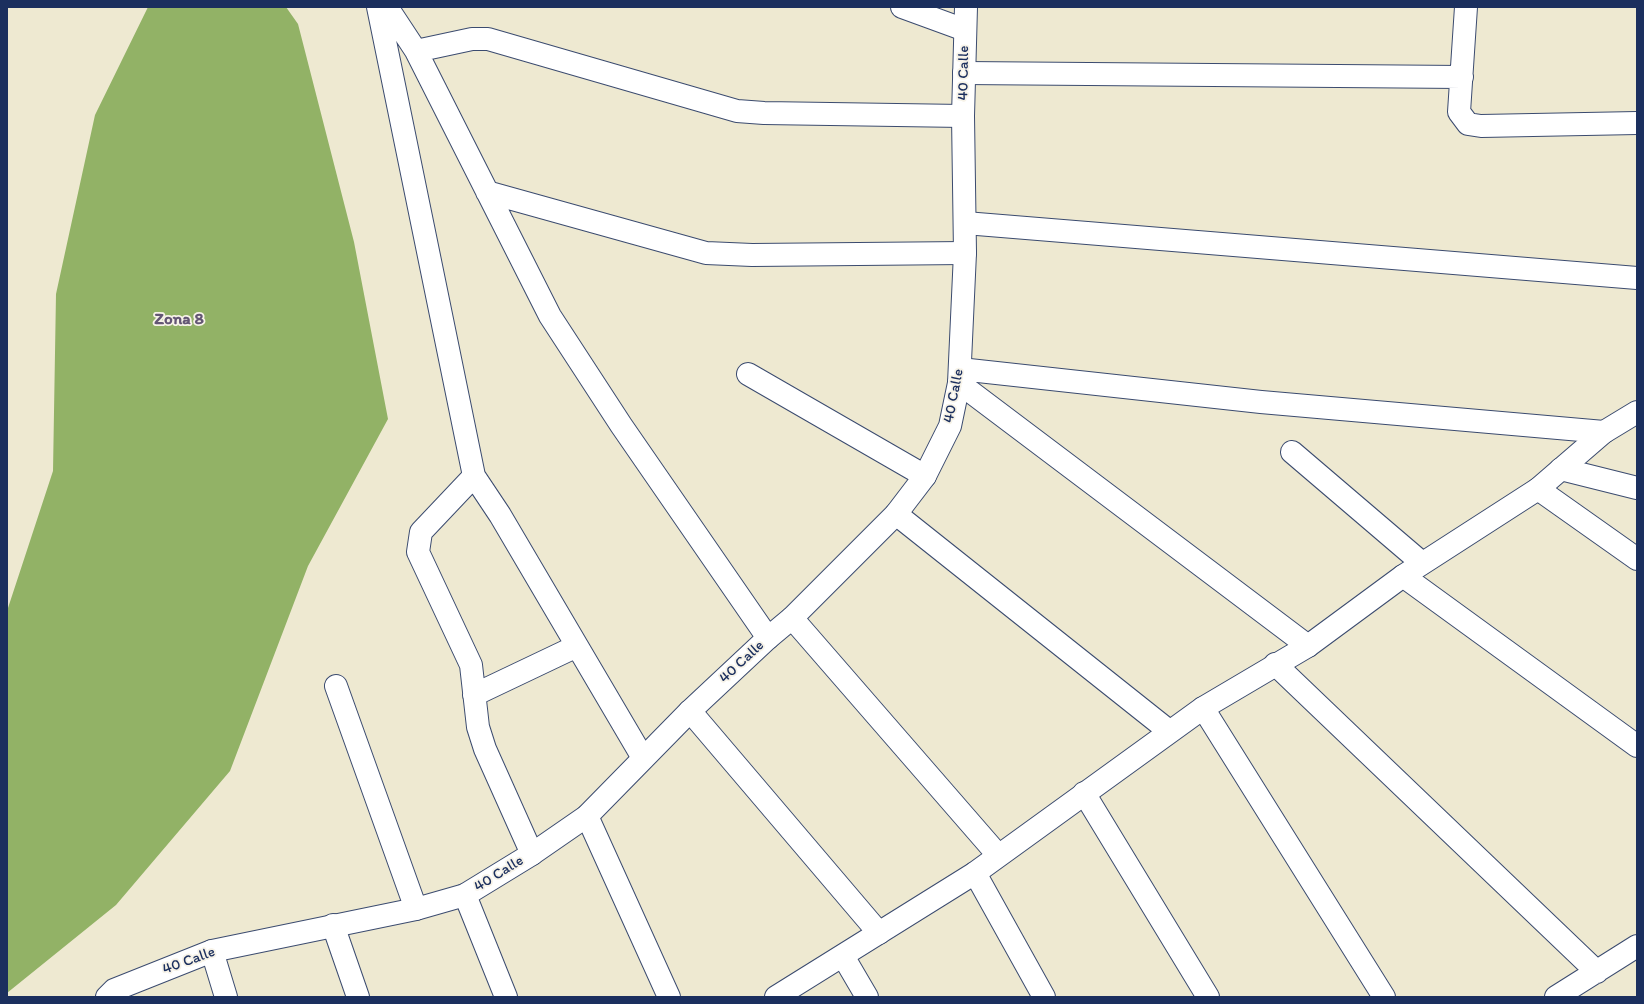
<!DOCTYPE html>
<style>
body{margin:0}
#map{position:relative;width:1644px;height:1004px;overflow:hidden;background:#eee9d1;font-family:Itim,sans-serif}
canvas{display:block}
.frame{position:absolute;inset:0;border:8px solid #1b2f5e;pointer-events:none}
</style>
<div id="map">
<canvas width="1644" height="1004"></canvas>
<div class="frame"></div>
</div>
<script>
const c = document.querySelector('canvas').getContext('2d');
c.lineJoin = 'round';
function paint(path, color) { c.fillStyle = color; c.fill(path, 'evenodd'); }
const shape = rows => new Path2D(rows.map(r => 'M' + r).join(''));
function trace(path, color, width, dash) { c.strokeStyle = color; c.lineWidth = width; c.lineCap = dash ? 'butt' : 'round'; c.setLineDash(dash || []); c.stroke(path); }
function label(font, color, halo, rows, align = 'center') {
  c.font = font + ' Itim,sans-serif'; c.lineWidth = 3.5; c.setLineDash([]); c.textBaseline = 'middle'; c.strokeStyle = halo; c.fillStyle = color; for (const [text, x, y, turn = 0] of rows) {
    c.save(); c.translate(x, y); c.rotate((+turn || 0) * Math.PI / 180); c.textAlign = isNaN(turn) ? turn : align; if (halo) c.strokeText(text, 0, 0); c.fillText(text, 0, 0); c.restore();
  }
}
paint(shape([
 [148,7,286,7,298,24,354,242,388,419,308,566,230,771,116,905,7,993,7,611,53,471,56,294,95,115]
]), '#92b266');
const street = shape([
 [378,7,474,476,500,515,643,758],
 [387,7,416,51,550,316,621,425,768,638],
 [902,7,965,30],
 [1466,7,1459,112,1468,124,1481,126,1637,123],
 [416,51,472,39,488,39,737,111,764,113,963,116],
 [964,73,1462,77],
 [487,192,706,253,752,255,965,253],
 [965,223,1637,278],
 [960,369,1261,402,1604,432],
 [748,374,925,476],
 [959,383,1308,646],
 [1292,452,1422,563],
 [1561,469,1637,488],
 [474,476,421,532,418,552,471,665,478,727,485,749,532,854],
 [1538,489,1637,559],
 [896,514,1169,731],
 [1403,576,1637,746],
 [792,618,998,855],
 [1275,664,1597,972],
 [336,686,416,909],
 [474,695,577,646],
 [1203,708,1384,997],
 [690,711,879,933],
 [1084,793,1208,997],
 [587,816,669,997],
 [975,873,1044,997],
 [465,895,506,997],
 [333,925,358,997],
 [212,951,226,997],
 [843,956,867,997],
 [1556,997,1637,946]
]);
const secondary = shape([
 [107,997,114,990,212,951,416,909,465,895,532,854,587,816,690,711,768,638,792,618,896,514,925,476,950,426,959,383,965,253,963,116,966,7],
 [776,997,975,873,1203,708,1308,646,1403,576,1538,489,1604,432,1637,412]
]);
trace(street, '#3b4b6f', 24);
trace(secondary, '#3b4b6f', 24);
trace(street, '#fff', 22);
trace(secondary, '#fff', 22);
label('15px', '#1b2f5e', '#f7f3e8', [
 ["40 Calle",964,73,-89],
 ["40 Calle",954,396,-79],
 ["40 Calle",742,662,-43],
 ["40 Calle",499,874,-32],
 ["40 Calle",189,961,-20]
]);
label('bold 17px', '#635674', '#f7f3e8', [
 ["Zona 8",179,320]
]);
</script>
